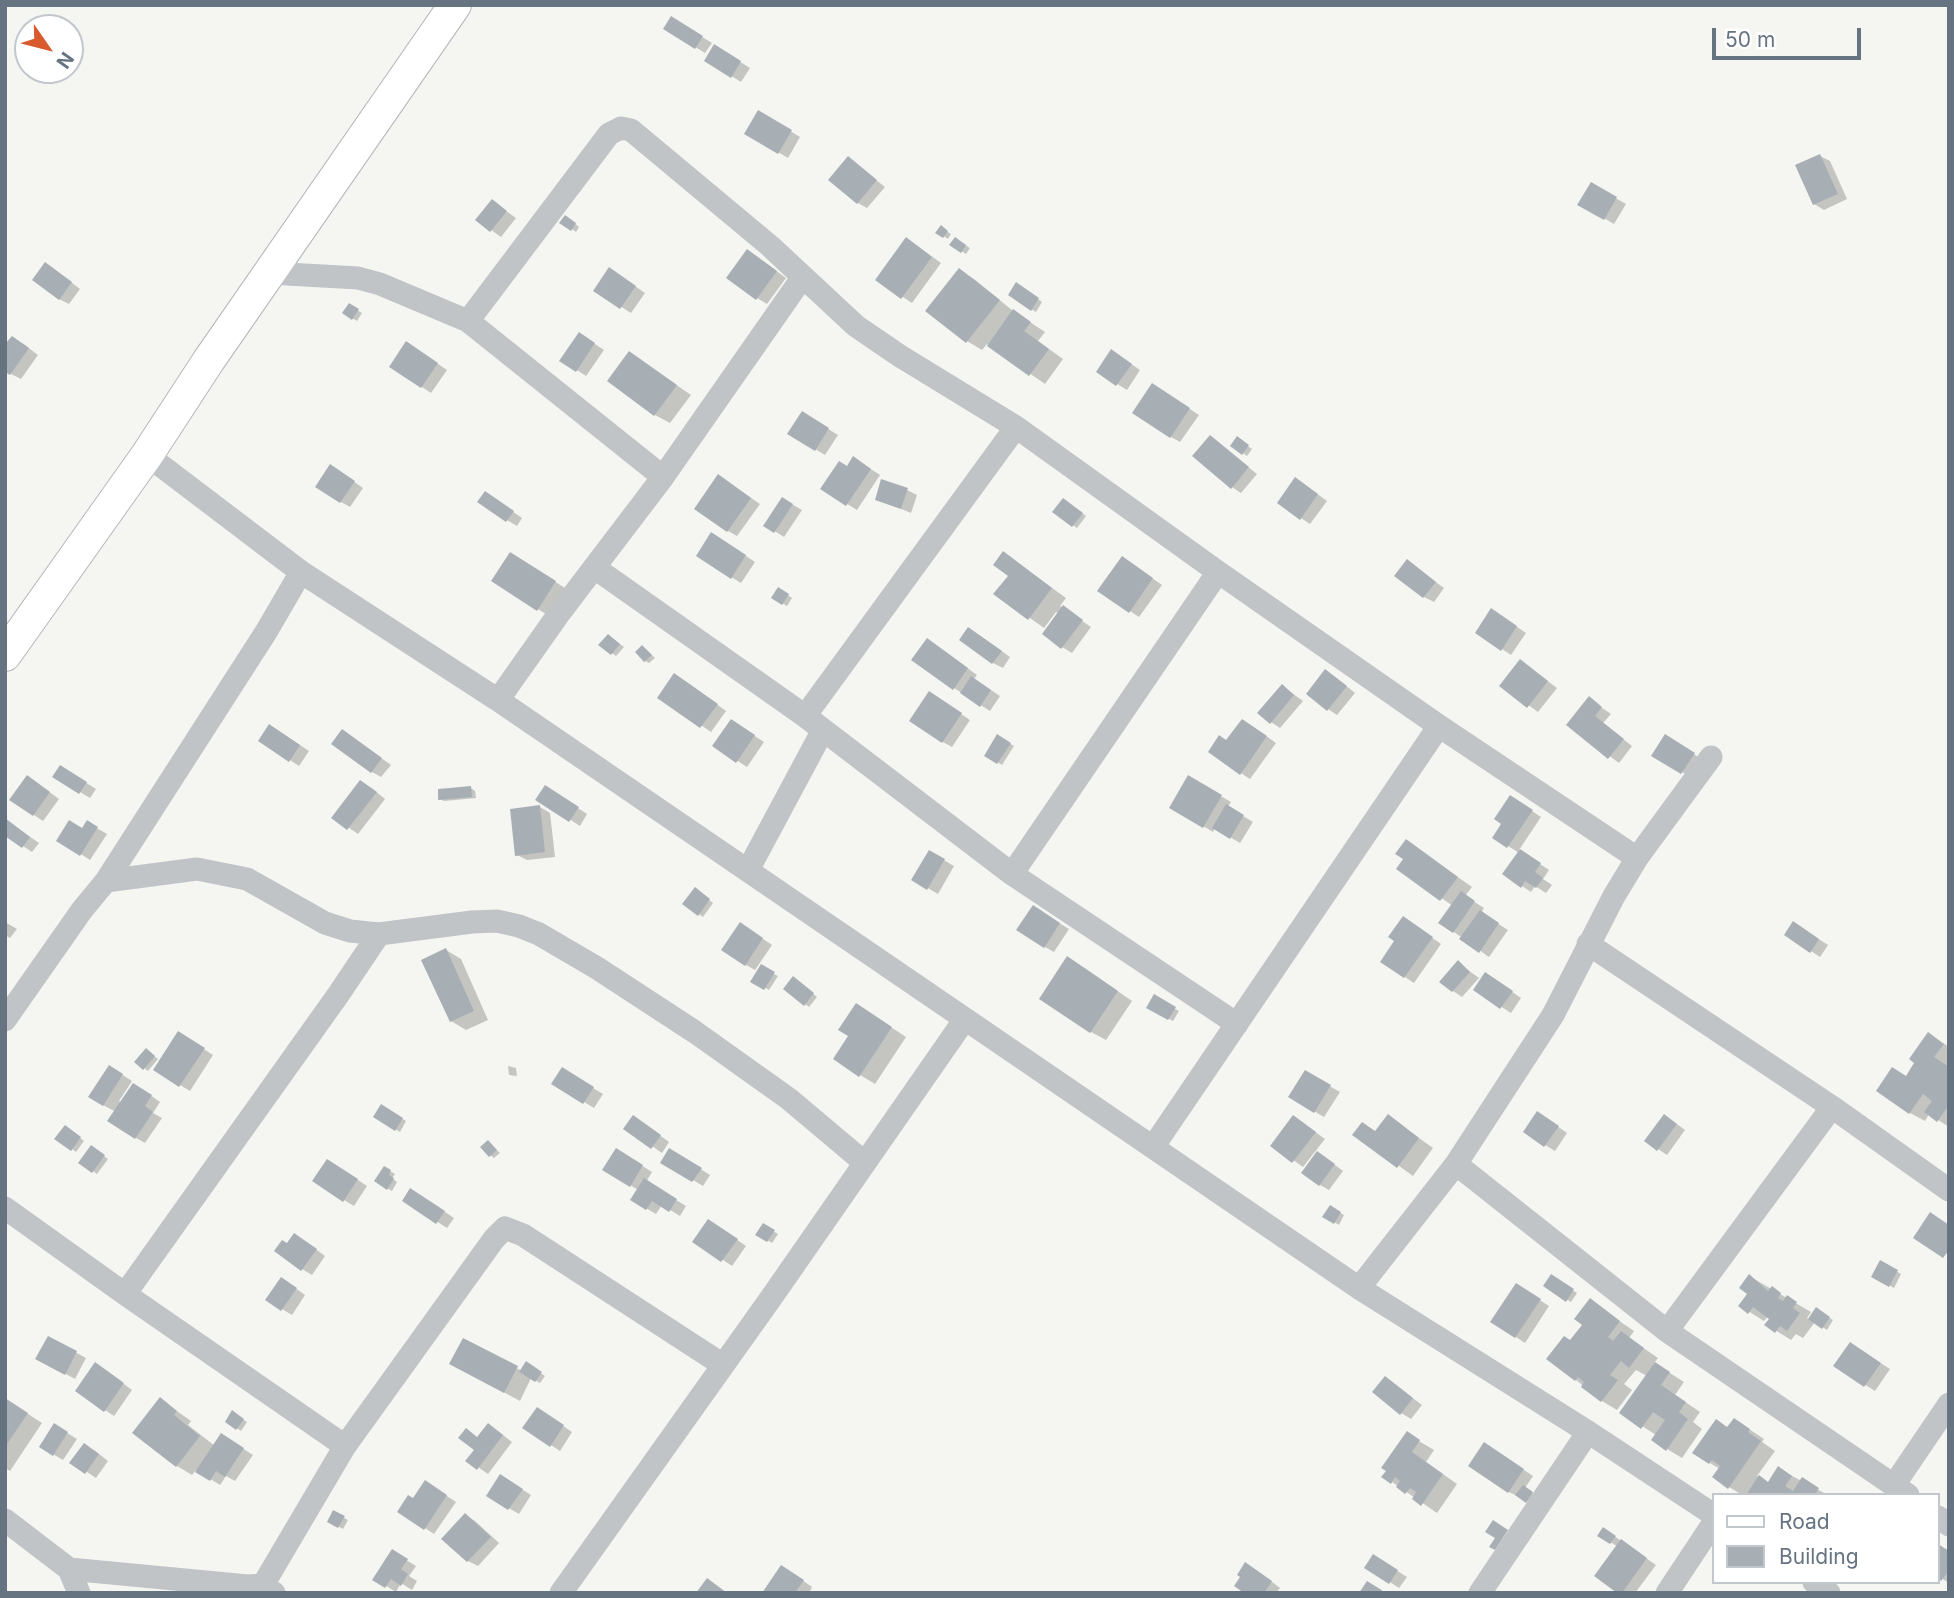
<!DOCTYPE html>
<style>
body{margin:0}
#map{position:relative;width:1954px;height:1598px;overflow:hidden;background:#f5f5f2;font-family:Inter,sans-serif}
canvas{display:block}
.frame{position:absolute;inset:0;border:7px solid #667481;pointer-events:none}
.legend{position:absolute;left:1712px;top:1493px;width:228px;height:91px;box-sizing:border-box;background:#fff;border:2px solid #c2c7cd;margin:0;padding:9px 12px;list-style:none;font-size:21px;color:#667481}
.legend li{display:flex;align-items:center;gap:14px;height:35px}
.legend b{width:35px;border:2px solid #c2c7cd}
.north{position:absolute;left:14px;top:14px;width:70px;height:70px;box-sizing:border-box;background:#fff;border:2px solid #c2c7cd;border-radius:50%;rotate:125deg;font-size:19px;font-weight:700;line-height:28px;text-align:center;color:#667481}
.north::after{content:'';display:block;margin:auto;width:24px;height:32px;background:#d95a2e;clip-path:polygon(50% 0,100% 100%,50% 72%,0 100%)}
.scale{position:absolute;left:1712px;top:28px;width:149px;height:32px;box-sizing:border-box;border:4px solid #667481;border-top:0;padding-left:9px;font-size:21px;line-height:24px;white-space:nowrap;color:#667481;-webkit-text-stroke:5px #fff;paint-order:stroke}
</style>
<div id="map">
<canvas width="1954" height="1598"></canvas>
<div class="frame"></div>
<ul class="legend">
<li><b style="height:9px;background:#fff"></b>Road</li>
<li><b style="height:19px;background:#a8afb4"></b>Building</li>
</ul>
<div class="north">N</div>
<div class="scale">50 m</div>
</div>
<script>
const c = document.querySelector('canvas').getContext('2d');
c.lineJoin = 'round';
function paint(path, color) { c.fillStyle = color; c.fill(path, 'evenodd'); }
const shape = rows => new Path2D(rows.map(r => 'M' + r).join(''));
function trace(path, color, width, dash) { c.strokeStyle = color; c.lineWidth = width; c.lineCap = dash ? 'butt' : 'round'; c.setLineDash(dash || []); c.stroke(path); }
paint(shape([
 [671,18,712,43,705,53,665,28],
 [715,46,750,68,741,82,706,60],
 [759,112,800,137,788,158,746,133],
 [1820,156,1830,161,1847,199,1824,210,1814,204],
 [848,158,885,187,867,208,858,203],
 [1591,184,1626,204,1614,224,1580,204],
 [492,201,516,218,501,237,477,220],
 [570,219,579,227,576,232,572,229],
 [941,228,951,234,948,239,938,232],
 [956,239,970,248,966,254,952,245],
 [916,245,941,263,912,303,877,280],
 [757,257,786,278,767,304,757,298],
 [55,270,80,289,69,304,59,299],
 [959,270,974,279,1013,311,1045,332,1038,341,1063,359,1045,384,987,344,982,350,967,341,928,311],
 [619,275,645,293,631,313,596,291],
 [1021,287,1042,302,1036,312,1031,309],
 [349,305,362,313,357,321,344,313],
 [589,340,604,350,586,376,577,370],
 [22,343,38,355,21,379,11,374],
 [416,349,447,370,431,393,392,367],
 [630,353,691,395,670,423,655,415],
 [1121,357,1140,370,1127,390,1098,372],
 [1162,391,1199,415,1180,442,1171,437],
 [802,413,838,435,825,455,790,434],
 [1210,437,1257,474,1241,493,1232,487],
 [1241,441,1252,449,1247,456,1232,445],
 [863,464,880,475,857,510,823,489,848,468],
 [340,472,363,488,350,507,341,502],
 [728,482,760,504,737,536,728,531],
 [1305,485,1327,501,1310,524,1301,518],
 [907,490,917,495,911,513,877,499],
 [495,499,522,518,517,526,507,520],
 [783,499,802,510,784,537,765,525],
 [1068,503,1086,516,1077,528,1073,525],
 [722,540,755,562,741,583,731,577],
 [1004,553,1066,598,1060,606,1091,627,1072,653,1062,647,1059,614,1056,612,1044,628,996,594,1010,575],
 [1407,561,1444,588,1434,602,1424,597],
 [525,563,570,591,552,618,538,609],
 [1132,564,1162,585,1139,617,1130,611],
 [779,589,792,598,787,606,773,597],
 [1501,616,1526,633,1511,655,1502,649],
 [979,635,1010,657,1003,668,993,663],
 [612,638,624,647,616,656,601,644],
 [937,646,977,675,974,679,1000,696,990,711,954,688],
 [643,647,655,658,649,663,645,661],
 [1521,661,1557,688,1538,712,1502,686],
 [1335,677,1355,693,1337,715,1328,709],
 [685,681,726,711,711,732,660,697],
 [1282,686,1303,701,1280,728,1271,722],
 [939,699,970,720,952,747,943,742],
 [1589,699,1611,714,1603,723,1632,746,1619,763,1568,725],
 [1252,726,1276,743,1250,779,1241,773,1227,742],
 [741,727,764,742,747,767,715,746],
 [280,732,309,751,299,766,290,760],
 [1665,736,1703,760,1692,778,1654,755],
 [352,737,391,765,381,777,372,772],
 [998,737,1014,746,1002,765,986,755],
 [61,767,96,789,90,798,55,777],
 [1189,778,1231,802,1228,807,1253,822,1240,843,1215,828,1213,832,1172,807],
 [37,783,59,799,43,821,34,815],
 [370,787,385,799,358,834,333,817],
 [471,788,475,791,476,798,444,801,440,799],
 [555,793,587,814,580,826,538,799],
 [1520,803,1541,817,1519,850,1549,870,1543,879,1552,885,1546,893,1535,886,1531,892,1522,886,1519,853,1494,837],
 [540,807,550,813,555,857,527,860,517,855],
 [88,823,107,834,90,860,59,840,83,830],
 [13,825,39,843,32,852,23,846],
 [1406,841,1472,887,1465,896,1484,908,1481,913,1508,930,1489,957,1454,932,1453,906,1398,868,1405,859],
 [930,852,954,866,938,894,914,880],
 [699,892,713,903,703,917,699,914],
 [1043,913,1069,929,1054,952,1045,947],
 [5,922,17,929,10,938,5,935],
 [1413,924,1441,944,1414,983,1405,977,1396,941],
 [1803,929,1828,945,1820,957,1811,951],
 [750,930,772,945,755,970,746,965],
 [446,950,461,959,488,1020,466,1030,451,1021],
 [1458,963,1479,978,1462,997,1453,991],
 [761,967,778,976,769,990,753,981],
 [1083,967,1132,1001,1106,1040,1091,1032],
 [1495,980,1521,998,1511,1013,1475,990],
 [797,981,817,997,809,1007,805,1004],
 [1154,997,1179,1011,1173,1021,1148,1007],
 [871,1014,906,1037,875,1084,860,1075],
 [179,1033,213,1055,190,1091,155,1070],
 [1943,1043,1949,1047,1949,1127,1929,1114,1925,1121,1910,1113,1907,1077],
 [150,1053,158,1059,148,1071,136,1062],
 [508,1066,516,1068,517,1076,509,1075],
 [110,1067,132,1081,119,1101,122,1103,143,1090,160,1102,153,1113,162,1118,145,1143,136,1138,116,1112,103,1105],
 [563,1070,603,1094,594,1108,554,1084],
 [1305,1072,1340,1092,1324,1117,1290,1097],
 [382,1107,406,1121,400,1132,376,1117],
 [1388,1116,1433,1148,1413,1176,1355,1134,1363,1124,1376,1132],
 [1547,1119,1567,1133,1555,1151,1545,1145],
 [1674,1122,1685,1130,1667,1155,1658,1149],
 [643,1123,669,1142,662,1153,626,1128],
 [1303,1123,1325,1139,1303,1167,1272,1145],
 [69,1129,84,1141,76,1152,72,1149],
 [488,1142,500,1153,494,1158,490,1155],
 [96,1150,108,1159,97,1174,81,1162],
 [617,1150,652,1172,646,1182,686,1206,680,1216,662,1205,656,1214,632,1200,638,1190,605,1169],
 [670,1150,710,1175,703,1186,663,1162],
 [1327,1159,1343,1171,1329,1190,1320,1185],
 [337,1166,367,1186,354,1206,344,1200],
 [385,1168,395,1174,392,1178,397,1182,392,1191,376,1181],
 [420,1195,454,1218,447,1228,404,1200],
 [1330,1207,1344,1215,1339,1225,1325,1216],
 [763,1225,778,1234,772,1243,758,1234],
 [719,1227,746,1246,732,1266,695,1241],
 [305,1241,325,1256,312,1275,302,1269,288,1245],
 [1881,1262,1901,1274,1894,1288,1873,1276],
 [1551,1276,1577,1293,1571,1302,1545,1286],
 [1749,1276,1811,1312,1807,1318,1810,1320,1817,1310,1833,1320,1827,1330,1815,1322,1803,1338,1796,1334,1791,1340,1767,1325,1772,1318,1768,1316,1764,1321,1740,1306,1749,1293],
 [291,1285,305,1295,292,1315,282,1309],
 [1526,1291,1549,1306,1525,1343,1516,1337],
 [1590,1301,1634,1331,1629,1338,1658,1358,1654,1363,1684,1382,1675,1395,1700,1412,1693,1422,1702,1429,1682,1458,1667,1449,1656,1435,1622,1413,1647,1376,1636,1370,1624,1384,1632,1390,1617,1410,1602,1401,1576,1380,1571,1342,1584,1325],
 [49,1338,86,1358,75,1379,38,1359],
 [464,1340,522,1371,527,1364,545,1376,540,1383,531,1378,520,1401,466,1372],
 [1860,1350,1890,1369,1875,1391,1836,1366],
 [105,1370,132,1390,114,1416,105,1410],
 [1386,1378,1422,1405,1411,1419,1401,1413],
 [5,1399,42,1423,10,1471,5,1468],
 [161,1400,191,1421,188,1425,215,1446,231,1441,253,1455,235,1481,226,1476,220,1485,196,1470,192,1475,177,1466],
 [233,1413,247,1422,241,1431,227,1421],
 [547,1415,572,1432,560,1451,551,1445],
 [54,1425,77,1439,63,1460,41,1447],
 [1729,1428,1749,1429,1764,1439,1762,1442,1775,1451,1757,1476,1769,1483,1779,1469,1828,1495,1742,1495,1729,1487,1720,1469,1710,1463],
 [498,1431,512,1442,488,1474,468,1460,476,1450,479,1438],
 [1407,1434,1434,1450,1426,1462,1457,1484,1437,1513,1392,1482],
 [94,1450,108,1461,96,1478,72,1462],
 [1494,1450,1533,1476,1525,1488,1536,1496,1531,1503,1509,1492],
 [510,1482,531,1495,519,1514,488,1496],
 [435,1488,456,1502,434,1534,425,1528],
 [334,1512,348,1520,343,1529,329,1521],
 [465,1515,475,1521,499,1543,478,1566,468,1561],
 [1604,1529,1656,1565,1635,1593,1620,1593,1618,1547,1600,1535],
 [393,1552,416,1566,409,1576,417,1581,412,1590,401,1583,396,1592,375,1579],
 [1949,1552,1949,1583,1938,1576],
 [1383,1562,1407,1577,1399,1588,1367,1567],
 [1256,1570,1280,1588,1276,1593,1247,1593],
 [791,1572,812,1587,809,1593,764,1593]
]), '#0003');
paint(shape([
 [671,16,703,36,695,49,663,29],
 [714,44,741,61,731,78,704,61],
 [758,110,792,130,778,154,744,134],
 [1820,154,1838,194,1813,205,1795,165],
 [848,156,877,180,857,204,828,180],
 [1591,182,1617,197,1604,220,1577,205],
 [492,199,507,211,490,232,475,220],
 [565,215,576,223,571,231,559,223],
 [941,225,948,231,943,238,935,233],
 [906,237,932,257,901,299,875,280],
 [955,237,966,245,961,253,949,245],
 [747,249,777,271,756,300,726,278],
 [45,262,72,282,59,300,32,280],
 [609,267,636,286,620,309,593,291],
 [959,268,1000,300,966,343,925,311],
 [1016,282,1039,298,1031,311,1008,295],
 [349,303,359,309,352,320,342,313],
 [1013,309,1031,322,1024,331,1049,349,1029,376,987,346],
 [579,332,595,343,576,372,559,361],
 [12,336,29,348,10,375,5,372,5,344],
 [406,341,438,363,421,388,389,367],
 [1111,349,1132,364,1116,386,1096,372],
 [629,351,677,385,654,416,607,381],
 [1152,383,1190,408,1170,438,1132,413],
 [802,411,829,428,815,451,787,434],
 [1210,435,1249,467,1231,489,1192,456],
 [1237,436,1249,445,1242,455,1230,446],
 [853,456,871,469,846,506,820,489,839,461,847,466],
 [330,464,355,481,340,503,315,487],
 [718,474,751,498,727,532,694,509],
 [1295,477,1318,494,1300,520,1277,503],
 [881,479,908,488,901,509,875,500],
 [485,491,514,511,506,522,477,502],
 [782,497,793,504,774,533,763,526],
 [1063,498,1083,513,1072,527,1052,512],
 [711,532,746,555,731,579,696,556],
 [1003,551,1052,588,1028,620,993,594,1008,576,993,565],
 [510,552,556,581,537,611,491,581],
 [1122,556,1153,578,1129,613,1097,591],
 [1407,559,1436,582,1423,598,1394,576],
 [778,587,789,594,782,605,771,598],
 [1063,605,1083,620,1061,649,1042,634],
 [1491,608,1517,626,1501,651,1475,633],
 [968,627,1002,651,992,664,959,640],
 [608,634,620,644,611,655,598,645],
 [927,638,968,668,953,690,911,660],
 [642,645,652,655,644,662,635,652],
 [1520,659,1548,681,1527,708,1499,686],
 [1325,669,1347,686,1327,711,1306,694],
 [674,673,718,704,700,728,657,698],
 [971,676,991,690,980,707,960,693],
 [1282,684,1294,695,1270,724,1257,713],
 [929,691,962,713,942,743,909,721],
 [1589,696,1602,707,1595,716,1624,739,1608,759,1566,725],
 [731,719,755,735,736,763,712,746],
 [1242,719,1267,736,1240,775,1208,752,1219,735,1226,740],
 [269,724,300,745,289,762,258,741],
 [342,729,382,758,371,773,331,744],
 [997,734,1011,743,997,764,984,756],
 [1665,734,1695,753,1681,774,1651,756],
 [60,765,87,782,79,794,52,777],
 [27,775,50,792,33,816,9,800],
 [1188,775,1222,795,1203,828,1169,808],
 [360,780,377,792,347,830,331,818],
 [545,785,579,807,569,822,535,800],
 [471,786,472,797,438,800,438,789],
 [1510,795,1533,810,1507,848,1492,838,1501,824,1494,819],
 [1226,804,1244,815,1230,839,1212,828],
 [540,805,545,852,515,856,510,809],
 [5,818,30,837,22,848,5,836],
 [69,820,82,828,87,820,98,827,80,856,56,841],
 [1406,839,1458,877,1440,901,1396,869,1403,859,1395,854],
 [1520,849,1541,863,1535,872,1543,878,1536,888,1525,881,1521,888,1502,874],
 [929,850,945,859,927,890,911,880],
 [695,887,710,899,698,916,682,904],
 [1461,891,1475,901,1453,933,1438,923],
 [1033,905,1060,923,1044,948,1016,930],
 [1480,910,1499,923,1479,953,1459,939],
 [1403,916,1433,937,1404,978,1380,962,1394,941,1388,937],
 [1793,921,1819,939,1810,953,1784,935],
 [740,922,763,938,745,966,721,950],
 [446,948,474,1011,450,1022,421,960],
 [1067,956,1118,991,1090,1033,1039,999],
 [1458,960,1470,972,1452,992,1439,982],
 [761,964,775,972,764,990,750,982],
 [1485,972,1513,991,1500,1009,1473,990],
 [793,976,814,993,804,1006,783,989],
 [1154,994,1176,1007,1168,1020,1146,1008],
 [856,1003,892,1027,859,1077,833,1059,848,1036,838,1030],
 [178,1031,205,1048,179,1087,153,1070],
 [1928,1032,1944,1044,1934,1057,1949,1067,1949,1105,1937,1122,1924,1112,1932,1101,1923,1094,1909,1114,1876,1091,1892,1067,1906,1076,1914,1063,1909,1059],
 [146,1048,155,1056,143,1070,134,1062],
 [109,1065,123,1074,103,1106,88,1097],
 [562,1067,594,1087,583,1104,551,1084],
 [1305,1070,1331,1085,1314,1113,1288,1097],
 [133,1083,152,1095,145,1106,153,1112,135,1139,107,1121],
 [381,1104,403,1118,395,1131,373,1117],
 [1537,1111,1559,1126,1544,1147,1523,1132],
 [1388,1114,1419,1138,1397,1168,1352,1135,1362,1122,1375,1131],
 [1664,1114,1677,1124,1657,1151,1644,1141],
 [633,1115,661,1135,651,1149,623,1129],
 [1293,1115,1316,1132,1292,1163,1270,1146],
 [65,1125,81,1137,71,1151,54,1139],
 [488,1140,497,1150,489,1157,480,1147],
 [91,1145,105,1155,92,1173,78,1163],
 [616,1148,643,1165,630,1187,602,1170],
 [669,1148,702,1168,692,1182,660,1163],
 [1317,1151,1335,1164,1319,1186,1301,1173],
 [327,1159,358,1179,343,1202,312,1181],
 [384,1166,391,1170,389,1175,394,1178,387,1190,374,1181],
 [644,1178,677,1199,669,1212,652,1201,646,1210,630,1200],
 [410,1188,445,1211,436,1224,402,1201],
 [1330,1205,1341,1212,1334,1224,1322,1217],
 [1930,1212,1949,1225,1949,1250,1943,1258,1913,1238],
 [708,1219,738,1239,721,1262,692,1242],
 [763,1223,775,1230,767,1242,755,1235],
 [294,1233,317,1249,301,1271,274,1251,282,1240,287,1243],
 [1880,1260,1898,1270,1889,1287,1871,1277],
 [1551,1274,1574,1289,1566,1302,1543,1286],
 [1749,1274,1768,1291,1772,1286,1781,1293,1778,1298,1783,1301,1787,1295,1797,1302,1793,1308,1800,1313,1787,1331,1780,1326,1775,1333,1764,1325,1769,1319,1753,1307,1748,1314,1738,1306,1747,1294,1739,1288],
 [281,1277,297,1288,281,1311,265,1300],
 [1516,1283,1541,1299,1515,1338,1490,1322],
 [1590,1298,1620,1321,1608,1337,1613,1341,1621,1331,1644,1348,1629,1368,1621,1361,1610,1375,1618,1380,1601,1402,1581,1387,1584,1382,1578,1377,1575,1381,1546,1359,1564,1336,1570,1340,1582,1325,1574,1319],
 [1816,1307,1830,1317,1822,1329,1808,1319],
 [48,1336,77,1351,65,1375,35,1359],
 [463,1338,518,1366,504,1393,449,1364],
 [1850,1342,1881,1363,1864,1387,1833,1366],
 [526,1361,542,1372,535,1382,519,1372],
 [95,1362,124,1383,104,1412,75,1391],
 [1655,1362,1670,1372,1661,1385,1686,1402,1679,1412,1688,1419,1666,1451,1651,1440,1665,1420,1653,1412,1641,1429,1619,1413],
 [1385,1376,1413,1398,1400,1415,1372,1392],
 [160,1397,177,1411,174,1415,200,1436,176,1467,132,1433],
 [5,1398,28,1413,5,1447],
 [537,1407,564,1425,550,1447,522,1428],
 [232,1410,244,1419,236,1430,225,1422],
 [1734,1418,1750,1429,1748,1432,1761,1441,1728,1489,1712,1477,1720,1466,1712,1460,1709,1464,1692,1453,1716,1419,1727,1427],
 [54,1423,68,1432,53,1456,39,1447],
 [488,1423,503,1435,477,1470,465,1461,474,1450,458,1438,466,1428,477,1437],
 [1407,1431,1420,1440,1412,1452,1443,1474,1421,1506,1412,1499,1416,1492,1410,1488,1405,1494,1396,1487,1400,1481,1395,1477,1391,1484,1381,1477,1386,1471,1381,1468],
 [221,1433,244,1448,225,1477,216,1471,210,1481,195,1472],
 [1484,1442,1524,1469,1508,1493,1468,1466],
 [84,1443,99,1454,85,1474,69,1463],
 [1778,1466,1792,1476,1785,1486,1793,1491,1802,1477,1819,1488,1815,1495,1746,1495,1759,1475,1768,1482],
 [500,1474,523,1489,508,1510,486,1496],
 [425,1480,447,1495,424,1530,397,1512,408,1495,413,1498],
 [1523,1485,1533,1492,1526,1503,1515,1495],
 [333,1510,345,1516,338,1528,327,1522],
 [465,1513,491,1537,467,1562,441,1539],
 [1493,1520,1508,1530,1495,1550,1489,1547,1495,1538,1485,1532],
 [1603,1527,1616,1536,1610,1544,1597,1536],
 [1621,1539,1647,1558,1622,1593,1617,1593,1594,1576],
 [1938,1544,1949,1551,1949,1570,1941,1581,1938,1578],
 [392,1549,408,1559,401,1569,408,1574,401,1586,391,1579,385,1588,372,1580],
 [1373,1554,1398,1570,1389,1584,1364,1568],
 [1245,1562,1272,1581,1264,1593,1244,1593,1234,1586,1240,1577,1237,1575],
 [781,1565,804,1580,795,1593,762,1593],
 [707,1578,727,1593,696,1593],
 [1367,1581,1380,1589,1385,1593,1359,1593]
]), '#a8afb4');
const secondary = shape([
 [5,655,147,455,209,360,455,5]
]);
trace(secondary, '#b3b7bb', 34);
trace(shape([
 [269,273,358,278,380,284,468,321,663,477],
 [468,321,609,134,621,128,631,130,770,246,856,326,900,356,1016,427,1218,572,1439,726,1637,858],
 [147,455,301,572,498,700,1359,1288,1588,1432,1714,1515],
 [595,568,805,716,1012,874,1237,1024],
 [498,700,558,615,663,477,802,278],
 [805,716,1016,427],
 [748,870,823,730],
 [1012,874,1218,572],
 [106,881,197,869,247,879,325,923,350,931,379,934,472,922,497,921,519,926,539,934,597,968,695,1032,789,1099,865,1163],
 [1588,944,1832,1107,1949,1190],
 [5,1020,82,910,106,881,266,632,301,572],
 [1153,1147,1439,726],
 [1456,1164,1667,1331,1908,1495],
 [5,1208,125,1294,345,1446],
 [1359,1288,1456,1164,1553,1015,1614,896,1637,858,1711,757],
 [125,1294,338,995,379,934],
 [1667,1331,1832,1107],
 [1894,1485,1949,1404],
 [1938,1517,1949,1525],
 [5,1520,69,1569,79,1593],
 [69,1569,248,1586,263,1585,274,1593],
 [1814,1582,1829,1593],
 [263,1585,345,1446,494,1239,505,1228,523,1235,723,1365],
 [561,1593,771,1298,965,1019],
 [1480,1593,1588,1432],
 [1667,1593,1714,1522]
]), '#c0c4c7', 23);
trace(secondary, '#fff', 32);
</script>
